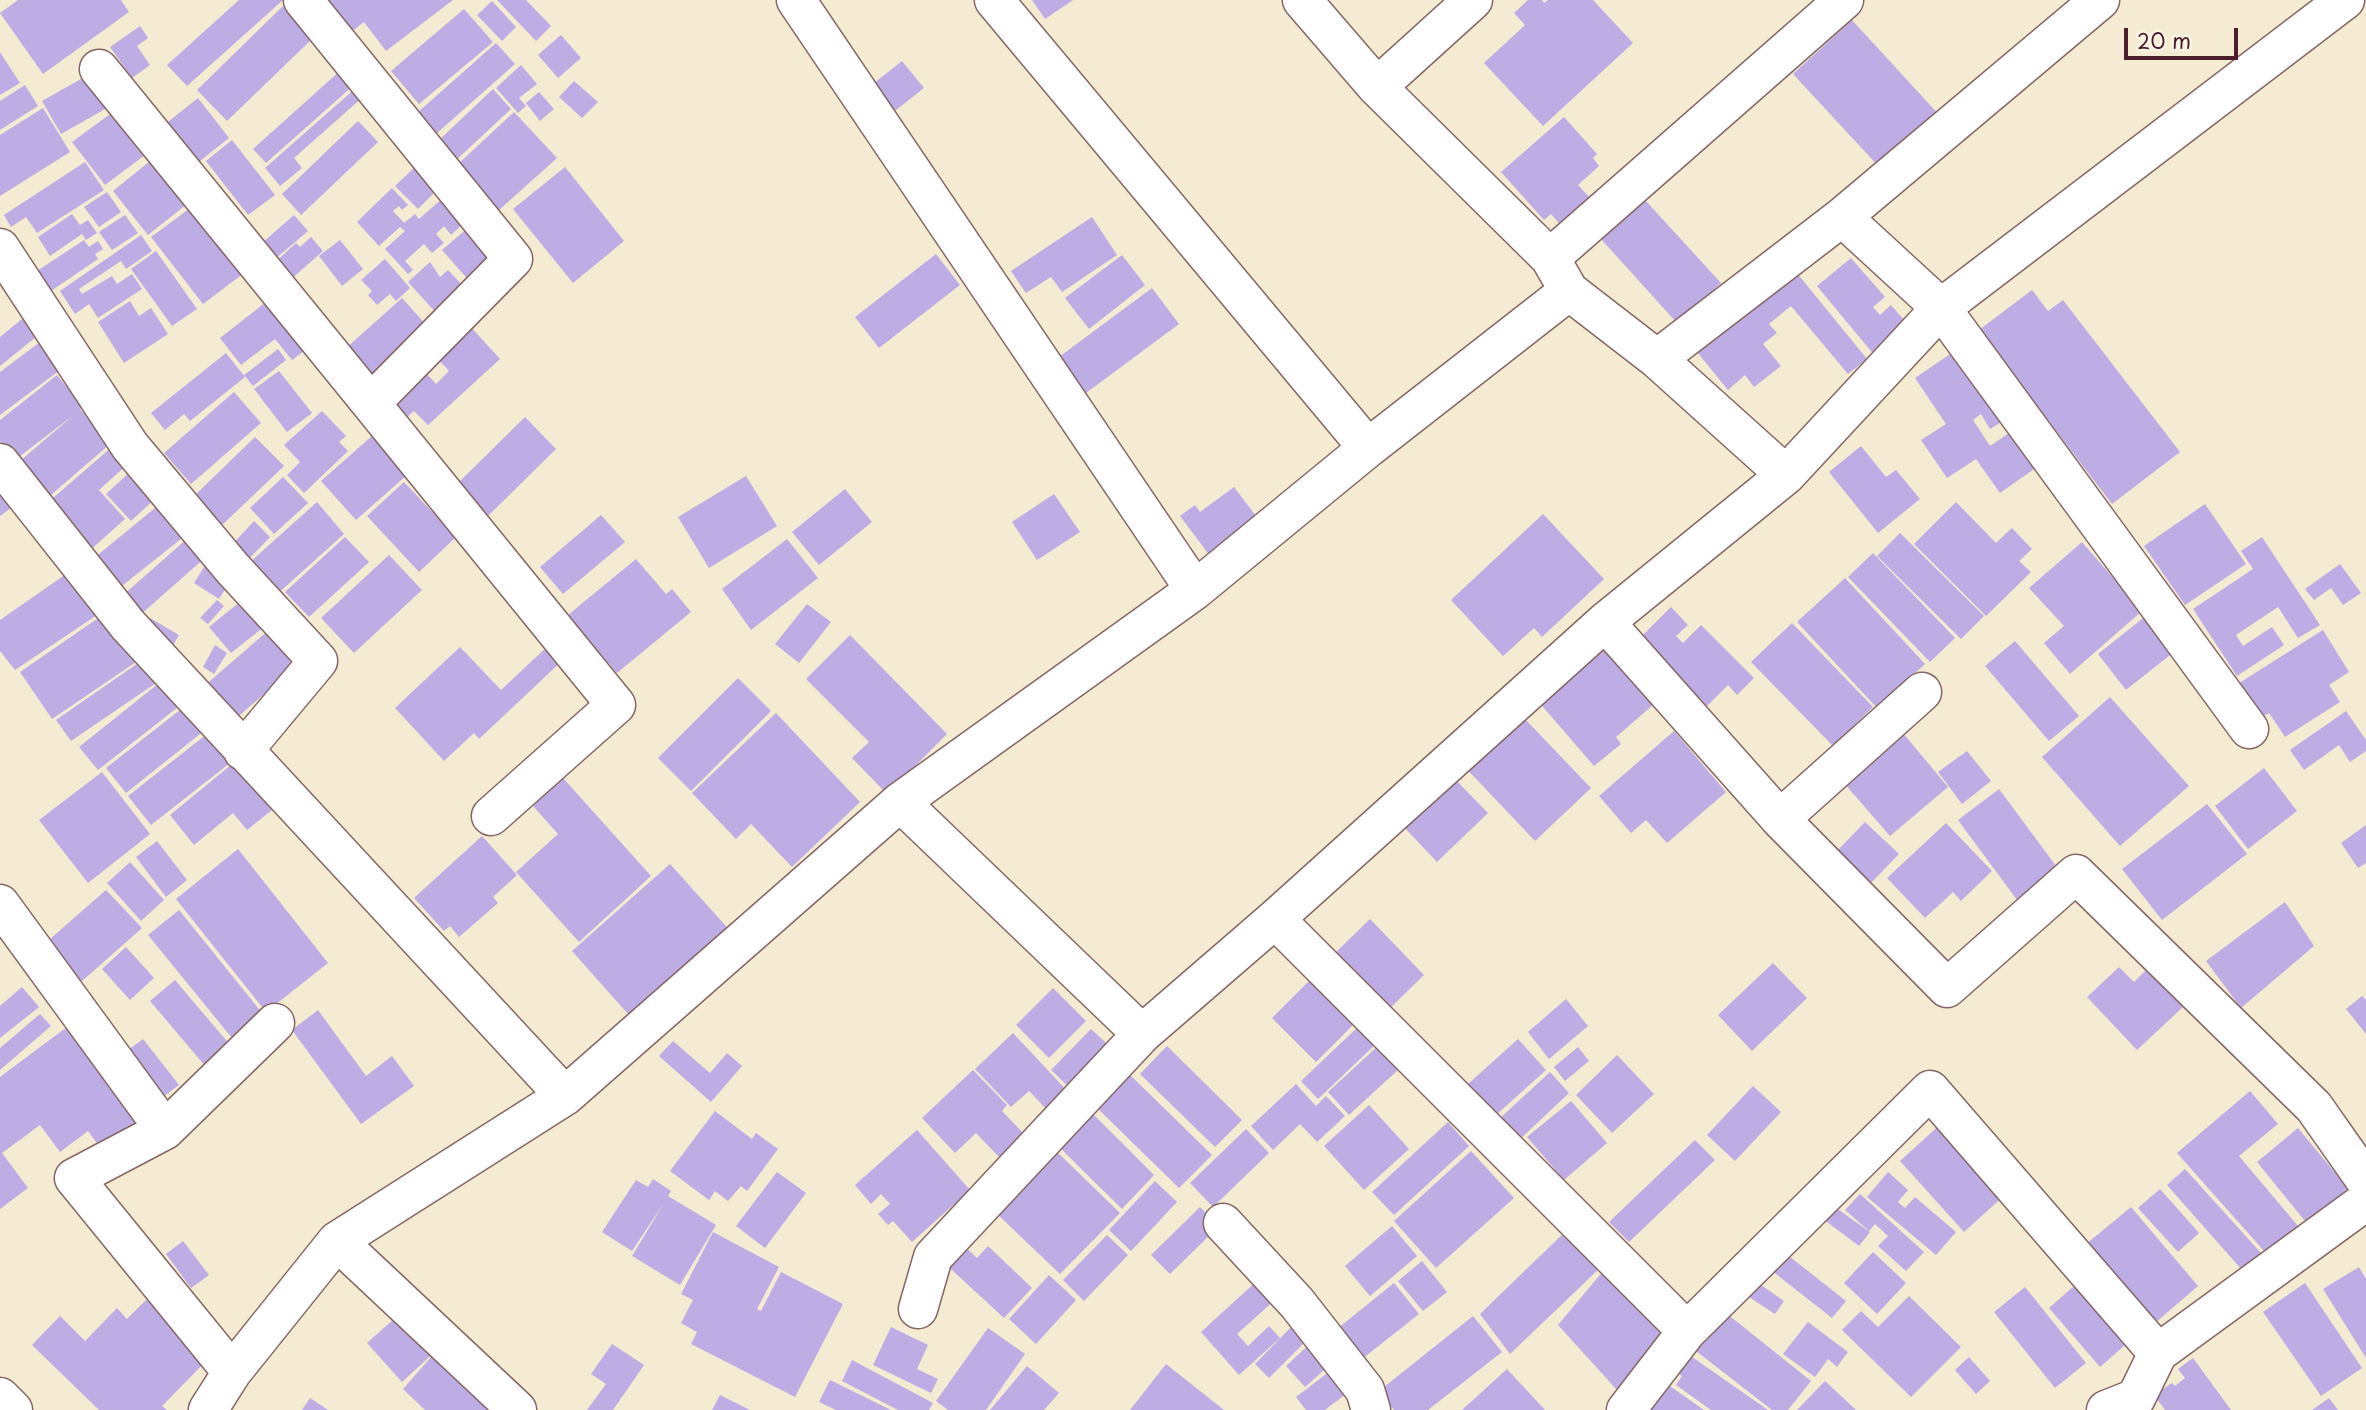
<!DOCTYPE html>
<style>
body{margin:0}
#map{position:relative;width:2366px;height:1410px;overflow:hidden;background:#f4ebd2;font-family:"Playpen Sans",sans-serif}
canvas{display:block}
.scale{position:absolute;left:2124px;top:28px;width:114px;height:32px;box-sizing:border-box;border:4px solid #4a1f2b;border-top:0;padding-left:9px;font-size:21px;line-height:24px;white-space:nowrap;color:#4a1f2b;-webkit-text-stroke:5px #fcf5e5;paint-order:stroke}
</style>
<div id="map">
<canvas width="2366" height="1410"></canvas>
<div class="scale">20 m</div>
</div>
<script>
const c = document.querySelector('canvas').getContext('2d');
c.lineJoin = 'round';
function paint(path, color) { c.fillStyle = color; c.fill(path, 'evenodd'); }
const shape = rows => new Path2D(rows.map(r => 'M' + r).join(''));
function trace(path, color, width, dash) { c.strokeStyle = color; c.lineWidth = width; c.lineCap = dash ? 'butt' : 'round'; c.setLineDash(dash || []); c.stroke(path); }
paint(shape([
 [18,0,121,0,129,12,43,74,0,13],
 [239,0,283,0,187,86,167,65],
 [327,0,453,0,386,51,364,22,351,32],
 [497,0,526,0,551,26,536,41],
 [1032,0,1073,0,1045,19],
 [1528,0,1542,0,1544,3,1548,0,1593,0,1633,43,1543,126,1484,63,1525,25,1514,13],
 [492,1,516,27,502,41,477,15],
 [283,6,313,38,227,121,197,90],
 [464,9,493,42,419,104,391,71],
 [1852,20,1941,117,1882,170,1793,74],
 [140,26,148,38,137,46,150,65,132,78,110,47],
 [561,35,581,58,558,78,538,55],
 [496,43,515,64,436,134,417,113],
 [0,52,20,83,0,95],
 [902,61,924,88,886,118,864,91],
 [521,65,537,84,519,98,526,106,518,113,496,88],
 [342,69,355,84,266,163,253,149],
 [95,71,114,104,61,134,42,101],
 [574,81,598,102,582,118,559,97],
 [25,85,38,106,0,130,0,101],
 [357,87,364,96,294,158,302,168,280,186,265,168],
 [493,89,511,109,453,163,437,142],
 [539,92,554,109,540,121,526,103],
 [198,98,229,138,195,165,164,125],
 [43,108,70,152,0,196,0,135],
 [117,109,149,152,105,185,72,142],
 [514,112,557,158,498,211,456,166],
 [1564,117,1597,154,1593,158,1599,166,1578,185,1594,202,1571,223,1566,217,1559,223,1551,214,1544,220,1501,172],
 [358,121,378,142,301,215,282,194],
 [232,140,275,195,248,215,206,161],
 [160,153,196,197,148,235,113,191],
 [422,160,438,189,418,209,395,186],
 [85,162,104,190,37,233,26,217,11,227,4,215],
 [565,167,624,241,573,283,513,209],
 [392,188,408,205,402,210,399,206,393,211,404,223,415,214,419,219,444,197,465,222,451,235,444,226,436,234,444,243,432,253,424,244,405,261,413,270,408,274,385,249,405,231,400,227,379,246,357,222],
 [107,192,121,212,99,227,84,207],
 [1645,200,1721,283,1677,323,1601,239],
 [197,203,248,270,203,304,151,237],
 [72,214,80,225,88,220,97,233,86,240,82,234,50,256,38,237],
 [125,215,138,233,112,250,99,232],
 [294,215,308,231,268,265,254,250],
 [1092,217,1117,255,1062,292,1051,277,1026,293,1011,271],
 [469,227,497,260,471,283,442,250],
 [141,235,152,251,126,269,121,261,79,289,82,294,112,276,117,284,132,274,142,289,98,318,89,304,75,314,60,291],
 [311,237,323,251,288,282,272,265,296,243,300,247],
 [84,240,89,247,98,241,103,249,95,254,98,259,51,291,37,271],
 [340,240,363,269,342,286,319,256],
 [156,251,197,309,172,326,131,269],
 [936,254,960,285,879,348,855,317],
 [1122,255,1145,285,1089,329,1065,298],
 [1851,258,1885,297,1873,307,1880,315,1891,305,1910,327,1875,356,1817,286],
 [385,259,410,288,396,301,390,294,377,305,368,295,372,291,361,280],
 [430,262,440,277,448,270,467,290,438,315,408,282],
 [1792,267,1867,359,1848,374,1791,306,1769,324,1777,333,1763,344,1781,366,1754,387,1745,375,1728,390,1693,347],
 [1152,288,1179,324,1086,393,1059,357],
 [2032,290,2048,311,2063,300,2180,452,2112,504,1979,330],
 [402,298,428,327,371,378,345,349],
 [130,301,139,316,151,308,168,334,124,363,98,322],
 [266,302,304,351,292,360,275,339,241,365,220,338],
 [22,319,36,337,0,366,0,337],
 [470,326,500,359,428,425,414,411,404,420,391,405,426,373,436,384,449,371,436,357],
 [40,342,60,370,0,415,0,372],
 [278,349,286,360,253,386,244,375],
 [1956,350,2005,420,1990,429,1981,414,1973,420,1990,446,2012,431,2037,467,2000,493,1976,459,1947,478,1921,440,1946,424,1915,378],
 [226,353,245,377,190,421,184,414,165,430,151,413],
 [279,371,312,413,287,432,254,389],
 [57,375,83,407,80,409,110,444,44,501,14,466,75,414,15,460,0,441,0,420],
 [234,392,261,423,191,484,164,453],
 [322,411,346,436,339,442,348,451,304,493,287,475,300,462,284,445],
 [525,417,556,449,488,516,456,485],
 [372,436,407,475,356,520,321,481],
 [255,437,284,466,219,528,191,499],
 [113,446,129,463,99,490,125,519,88,552,46,504],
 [1861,446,1886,477,1896,470,1920,499,1878,533,1829,472],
 [132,470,157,497,131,521,106,494],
 [746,476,777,526,709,568,678,517],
 [283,477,308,503,274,534,250,508],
 [404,482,456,537,419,572,367,516],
 [0,486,15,505,0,516],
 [1234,487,1265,528,1216,564,1180,516,1195,505,1200,512],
 [845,489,872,522,819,565,792,532],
 [1054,494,1080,532,1037,560,1012,522],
 [166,499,191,531,113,593,88,563],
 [317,502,344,534,274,597,249,563],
 [1956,502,1996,543,2012,528,2032,549,2019,561,2031,572,1986,616,1914,544],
 [2205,504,2246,564,2185,605,2144,546],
 [1543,514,1604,579,1542,637,1534,628,1503,656,1451,600],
 [601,515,625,542,563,594,540,567],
 [254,521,270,537,247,561,231,546],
 [1900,533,1984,616,1961,639,1877,556],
 [189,537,207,556,139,616,121,597],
 [345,537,369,562,309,617,285,592],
 [2262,537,2320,625,2298,638,2278,607,2236,635,2243,646,2272,627,2284,645,2237,676,2193,609,2253,569,2241,551],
 [787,539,818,578,751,630,722,589],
 [2082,542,2142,611,2070,674,2044,643,2064,626,2029,588],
 [1873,553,1955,638,1930,662,1848,577],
 [389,555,422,590,354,653,321,618],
 [636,559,666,594,672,589,691,612,617,673,568,615],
 [206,564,231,580,219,599,194,583],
 [2340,564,2361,593,2343,605,2331,588,2314,600,2305,589],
 [69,572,100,613,15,670,0,651,0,620],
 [1845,578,1925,664,1877,708,1797,622],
 [247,596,270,622,231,653,209,627],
 [217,600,224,606,208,624,200,618],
 [807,604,831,622,799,663,775,644],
 [1671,607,1688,625,1676,636,1683,643,1701,625,1754,678,1737,695,1728,685,1705,708,1638,640],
 [107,612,139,660,52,719,20,672],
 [2147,615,2175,651,2126,690,2098,654],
 [150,618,179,635,169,652,140,636],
 [1792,623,1873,707,1833,746,1751,662],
 [270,629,301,662,233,721,203,687],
 [2323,630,2349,672,2329,685,2340,702,2285,737,2269,713,2258,720,2236,685],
 [850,635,947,734,887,794,852,758,869,742,806,679],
 [2015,641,2079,716,2049,741,1985,666],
 [550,644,564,659,479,739,474,733,444,761,395,708,460,647,501,690],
 [215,645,227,653,214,674,203,667],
 [1602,645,1653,705,1616,737,1621,744,1594,766,1537,700],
 [141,661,156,683,71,741,56,720],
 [738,678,771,711,691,791,658,758],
 [159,683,178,707,98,770,79,747],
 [2110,697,2189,786,2120,846,2042,757],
 [185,706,205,730,126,793,106,768],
 [2346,711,2366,740,2366,751,2350,762,2339,745,2304,770,2290,750],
 [776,713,860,802,792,867,751,824,736,839,692,793],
 [1522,716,1591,788,1535,841,1461,763],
 [1674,731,1726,792,1667,843,1646,820,1631,833,1599,796],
 [1902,732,1948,787,1890,836,1843,782],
 [207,734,230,763,151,825,128,796],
 [1967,751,1991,781,1962,804,1938,772],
 [243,755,282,802,247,830,233,813,194,845,170,815],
 [2264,768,2297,811,2248,849,2215,806],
 [102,772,150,834,88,883,39,820],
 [1451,775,1488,813,1437,862,1401,824],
 [563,778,651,876,579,942,516,872,558,834,533,806],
 [1999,789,2062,874,2020,904,1958,820],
 [2207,804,2247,854,2162,920,2122,869],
 [1865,822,1899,854,1869,885,1835,853],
 [1946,823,1992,871,1961,901,1953,892,1925,918,1887,878],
 [2366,825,2366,863,2358,868,2341,843],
 [482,836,517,875,493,897,498,903,459,937,450,926,444,931,414,898],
 [157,841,187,880,166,897,136,857],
 [238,849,328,963,266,1012,176,899],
 [130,862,164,900,141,921,107,883],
 [670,864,734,935,636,1023,572,951],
 [106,890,142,928,72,990,42,946],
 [2285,902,2314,946,2241,1008,2206,961],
 [179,910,263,1014,232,1038,148,935],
 [1370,919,1424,975,1387,1011,1332,956],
 [126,947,154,978,130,1000,102,969],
 [1773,963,1807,998,1752,1051,1718,1015],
 [2119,967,2134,982,2147,969,2183,1007,2137,1050,2087,997],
 [1314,976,1358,1020,1316,1062,1272,1018],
 [175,980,231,1046,206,1067,150,1001],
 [22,987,39,1007,0,1038,0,1006],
 [1053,988,1086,1021,1049,1058,1016,1025],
 [2362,996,2366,1000,2366,1034,2346,1009],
 [1566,999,1588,1026,1549,1059,1528,1032],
 [318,1010,366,1076,392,1056,414,1086,361,1124,292,1030],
 [40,1014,51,1026,0,1070,0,1048],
 [71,1024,148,1127,107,1157,88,1131,60,1152,40,1125,2,1153,28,1188,0,1209,0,1077],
 [1360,1025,1377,1043,1318,1099,1301,1081],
 [1091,1029,1115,1051,1075,1093,1051,1070],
 [1013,1033,1071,1095,1051,1114,1029,1091,1011,1107,975,1069],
 [143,1039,179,1085,155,1103,120,1056],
 [1518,1039,1546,1070,1496,1115,1468,1084],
 [673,1041,710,1073,727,1053,742,1066,711,1102,659,1056],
 [1379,1045,1400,1068,1349,1115,1328,1092],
 [1167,1046,1242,1120,1215,1147,1140,1074],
 [1578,1047,1589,1061,1565,1081,1554,1067],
 [1617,1055,1654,1094,1612,1133,1576,1095],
 [973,1070,1007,1105,1002,1111,1025,1135,1000,1158,976,1133,955,1153,922,1118],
 [1126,1071,1212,1155,1179,1188,1093,1104],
 [1550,1072,1569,1093,1518,1141,1498,1120],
 [1296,1084,1316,1106,1326,1096,1345,1116,1317,1142,1300,1124,1273,1150,1251,1126],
 [1753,1086,1781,1112,1735,1161,1707,1135],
 [2250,1091,2278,1124,2239,1156,2298,1226,2265,1252,2177,1153],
 [1571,1101,1607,1143,1564,1180,1527,1137],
 [1369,1105,1409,1149,1364,1190,1324,1146],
 [715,1111,752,1139,756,1133,778,1149,747,1191,741,1186,728,1201,715,1191,709,1200,670,1171],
 [1091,1112,1154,1175,1122,1209,1057,1145],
 [1448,1122,1469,1146,1394,1215,1372,1192],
 [1943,1122,2007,1193,1964,1232,1900,1161],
 [2298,1128,2351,1192,2309,1226,2257,1162],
 [1246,1129,1269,1153,1213,1207,1190,1183],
 [917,1130,970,1190,912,1242,893,1221,888,1225,878,1214,890,1204,881,1194,871,1204,855,1185],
 [1695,1140,1715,1160,1629,1242,1609,1222],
 [1054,1149,1120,1213,1060,1274,994,1211],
 [1471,1151,1514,1198,1436,1268,1394,1221],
 [2185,1169,2261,1253,2242,1270,2167,1185],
 [777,1172,806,1193,765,1248,736,1226],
 [1888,1172,1908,1190,1898,1202,1905,1208,1915,1197,1956,1232,1936,1255,1867,1197],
 [653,1179,671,1191,668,1196,716,1225,680,1285,632,1256,664,1203,632,1251,602,1232,636,1180,648,1187],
 [1155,1181,1177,1202,1131,1251,1109,1230],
 [2160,1189,2199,1233,2178,1252,2138,1208],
 [1860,1194,1924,1252,1906,1271,1878,1246,1888,1236,1875,1224,1869,1231,1845,1210],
 [1832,1205,1870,1232,1859,1246,1823,1219],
 [1200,1207,1219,1226,1170,1274,1151,1255],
 [2131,1207,2198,1286,2147,1330,2079,1250],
 [1392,1226,1417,1256,1370,1296,1345,1266],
 [1568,1229,1601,1267,1510,1354,1480,1314],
 [713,1232,779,1267,757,1309,761,1311,781,1272,843,1304,795,1397,691,1344,697,1332,681,1323,693,1300,681,1294],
 [1107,1235,1128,1255,1084,1301,1063,1280],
 [957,1239,977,1258,988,1246,1032,1288,1004,1318,939,1258],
 [183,1241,209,1275,191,1288,166,1254],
 [1780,1249,1846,1301,1832,1318,1767,1267],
 [1873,1252,1906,1283,1877,1314,1844,1283],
 [1422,1261,1447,1292,1423,1311,1398,1281],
 [1609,1264,1673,1331,1617,1390,1558,1325],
 [2359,1267,2366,1279,2366,1358,2323,1289],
 [1049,1275,1076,1300,1036,1344,1009,1319],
 [1259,1279,1277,1298,1237,1334,1248,1346,1269,1326,1280,1338,1239,1375,1201,1332],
 [2082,1279,2133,1338,2100,1367,2049,1308],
 [1394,1283,1419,1314,1357,1363,1332,1333],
 [1758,1283,1784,1301,1775,1314,1749,1297],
 [2305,1283,2362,1368,2321,1396,2263,1312],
 [2025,1287,2086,1363,2055,1388,1994,1312],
 [154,1292,215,1352,162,1406,167,1410,99,1410,32,1345,60,1316,85,1341,117,1308,127,1319],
 [1909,1296,1961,1347,1911,1397,1842,1330,1861,1311,1878,1327],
 [404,1310,439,1348,474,1378,466,1386,492,1410,425,1410,403,1389,439,1348,402,1382,367,1343],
 [1726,1313,1811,1381,1788,1410,1772,1410,1696,1351],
 [1473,1316,1502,1352,1428,1410,1394,1410,1379,1391],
 [1808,1322,1848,1352,1837,1367,1828,1359,1815,1377,1783,1354],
 [1295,1323,1310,1337,1269,1378,1255,1364],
 [891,1327,928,1345,917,1369,938,1379,931,1393,873,1365],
 [988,1328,1025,1354,986,1410,948,1410,936,1401],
 [1314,1340,1333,1362,1305,1387,1286,1366],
 [612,1344,644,1365,613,1410,587,1410,606,1384,591,1374],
 [1685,1352,1768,1410,1711,1410,1676,1385,1682,1376,1673,1370],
 [1969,1357,1990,1381,1976,1394,1955,1370],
 [2193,1358,2231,1410,2165,1410,2154,1395,2172,1383,2175,1386,2185,1378,2178,1369],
 [852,1360,933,1403,929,1410,898,1410,842,1381],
 [1166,1364,1224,1410,1130,1410],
 [1027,1366,1059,1393,1044,1410,990,1410],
 [1334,1368,1351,1390,1325,1410,1306,1410,1296,1397],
 [1507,1369,1545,1410,1462,1410],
 [830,1380,891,1410,836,1410,819,1402],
 [1825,1381,1856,1410,1797,1410],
 [1667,1384,1704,1410,1649,1410],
 [720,1395,750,1410,712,1410],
 [310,1398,328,1410,302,1410],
 [2329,1398,2338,1410,2312,1410]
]), '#bdade4');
const minor = shape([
 [303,0,513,259,372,402],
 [796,0,1195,590],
 [994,0,1368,448],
 [1302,0,1377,87,1550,258,1569,291,1657,359,1786,475],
 [99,69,616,705,491,816],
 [1377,87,1473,0],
 [1842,217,1941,308,2249,729],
 [0,248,130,446,233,569,318,661,243,751],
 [1550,258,1844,0],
 [1657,359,1842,217,2100,0],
 [0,463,128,625,565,1096],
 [1605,622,1780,819,1947,988,2076,874,2314,1107,2366,1181],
 [900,802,1142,1034],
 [1780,819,1922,692],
 [0,904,165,1130],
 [1275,919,1687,1331],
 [1223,1223,1297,1303,1365,1390,1371,1410],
 [337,1241,517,1410],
 [918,1309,933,1257,1142,1034,1275,919,1605,622,1786,475,1941,308,2345,0],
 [232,1372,74,1178,165,1130,275,1023],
 [0,1397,13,1410],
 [208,1410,232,1372,337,1241,565,1096,900,802,1195,590,1368,448,1569,291],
 [1626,1410,1687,1331,1930,1090,2158,1353],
 [2106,1410,2136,1398,2158,1353,2366,1201]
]);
trace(minor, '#866665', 41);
trace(minor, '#fff', 38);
</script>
